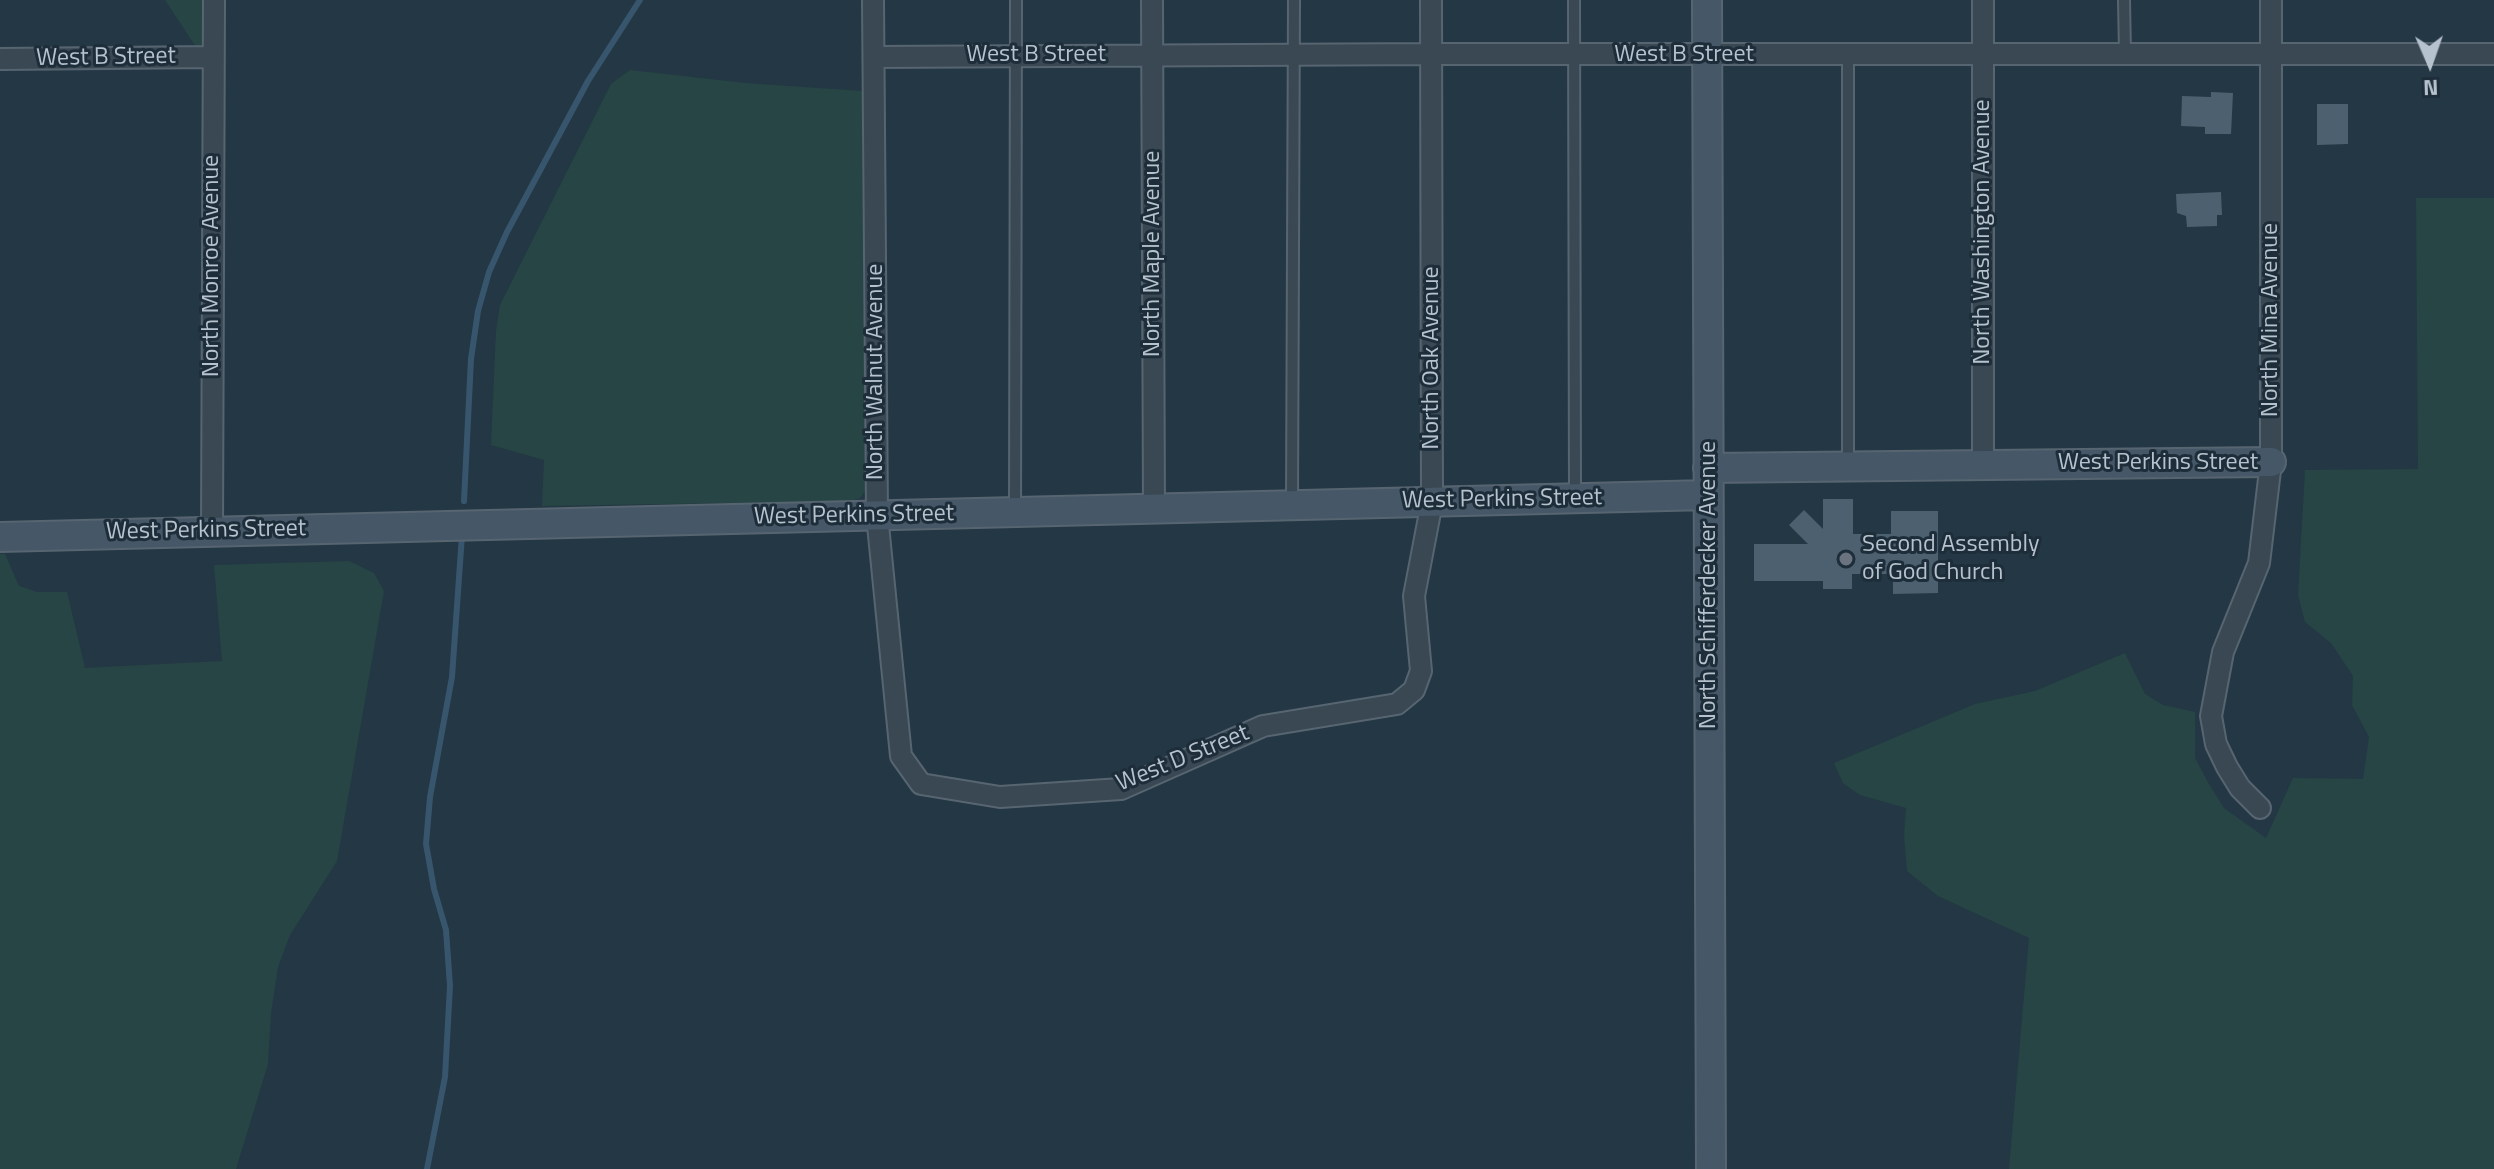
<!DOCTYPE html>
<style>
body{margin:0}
#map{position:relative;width:2494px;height:1169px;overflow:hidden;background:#243744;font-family:"Titillium Web",sans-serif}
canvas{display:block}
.north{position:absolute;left:2390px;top:24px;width:80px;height:80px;-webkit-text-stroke:6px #1d2d39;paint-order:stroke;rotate:178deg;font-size:22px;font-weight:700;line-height:32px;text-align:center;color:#b6c2cd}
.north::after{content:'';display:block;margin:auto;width:28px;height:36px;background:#b6c2cd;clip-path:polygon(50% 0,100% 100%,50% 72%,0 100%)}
</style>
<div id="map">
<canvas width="2494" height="1169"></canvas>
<div class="north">N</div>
</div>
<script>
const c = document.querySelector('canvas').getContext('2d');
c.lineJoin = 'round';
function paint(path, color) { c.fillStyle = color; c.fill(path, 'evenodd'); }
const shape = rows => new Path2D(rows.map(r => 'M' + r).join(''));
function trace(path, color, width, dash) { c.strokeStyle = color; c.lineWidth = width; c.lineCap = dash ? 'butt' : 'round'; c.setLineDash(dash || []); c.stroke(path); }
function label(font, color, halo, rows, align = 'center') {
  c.font = font + ' "Titillium Web",sans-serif'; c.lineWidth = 6; c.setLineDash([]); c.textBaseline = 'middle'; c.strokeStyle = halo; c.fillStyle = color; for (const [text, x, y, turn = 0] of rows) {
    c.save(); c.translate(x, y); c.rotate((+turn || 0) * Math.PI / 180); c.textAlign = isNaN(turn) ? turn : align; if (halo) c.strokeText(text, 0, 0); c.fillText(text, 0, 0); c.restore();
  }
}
paint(shape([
 [165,0,207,0,206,40,203,48,198,50],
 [630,70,745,83,862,91,865,491,860,498,851,501,542,506,544,460,491,445,496,331,500,305,611,84],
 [2416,198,2494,198,2494,1169,2009,1169,2029,938,1938,896,1907,871,1904,835,1906,808,1860,795,1843,783,1834,763,1975,704,2035,691,2125,653,2145,694,2163,705,2195,712,2195,758,2209,784,2224,808,2266,838,2293,778,2363,779,2369,737,2352,705,2353,676,2331,643,2305,622,2298,595,2305,470,2418,469],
 [0,554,5,554,19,586,37,592,67,592,85,668,222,661,214,565,349,561,374,573,384,591,337,861,290,935,278,967,271,1013,268,1064,236,1169,0,1169]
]), '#264544');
trace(shape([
 [464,501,471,359,478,311,489,272,507,232,588,81,640,0],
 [427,1169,445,1077,450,986,446,930,434,889,426,844,430,797,452,677,462,535]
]), '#37556d', 6);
paint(shape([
 [2211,92,2233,93,2231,134,2205,134,2205,127,2181,126,2182,96,2211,97],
 [2317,104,2348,104,2348,144,2317,145],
 [2221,192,2222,215,2217,215,2217,226,2187,227,2186,216,2177,213,2176,194],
 [1823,499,1853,499,1853,534,1891,534,1891,511,1938,511,1938,593,1893,594,1893,574,1852,574,1852,589,1823,589,1823,581,1754,581,1754,544,1808,544,1789,525,1804,510,1823,529]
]), '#4d606f');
const lane = shape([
 [1574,0,1575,498],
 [2124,0,2125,54],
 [1848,54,1848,464],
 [1292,502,1294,0],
 [1015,510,1016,0]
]);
const street = shape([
 [873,0,877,515,901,756,921,784,1000,797,1121,789,1263,726,1397,704,1414,690,1421,671,1414,596,1432,502,1431,0],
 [1152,0,1154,509],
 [1983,0,1983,464],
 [875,57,1431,54,2494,54],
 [0,59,213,57],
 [212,531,214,0],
 [2260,808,2240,788,2227,767,2216,744,2211,716,2223,652,2259,563,2271,462,2271,0]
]);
const secondary = shape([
 [1707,0,1711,1169],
 [1708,468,2271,462],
 [0,537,1708,495]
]);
trace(lane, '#576571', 14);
trace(street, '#576571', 24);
trace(secondary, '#576571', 32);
trace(lane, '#394853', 10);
trace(street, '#394853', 20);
trace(secondary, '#465767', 28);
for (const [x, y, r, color] of [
 [1846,559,8,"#6b7280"]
]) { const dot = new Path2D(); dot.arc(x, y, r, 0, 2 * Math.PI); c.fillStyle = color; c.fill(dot); trace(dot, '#1d2d39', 3); }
label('24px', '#b6c2cd', '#1d2d39', [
 ["West B Street",1036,55],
 ["West B Street",1684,55],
 ["West B Street",106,58,-1],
 ["North Washington Avenue",1983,232,-90],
 ["North Maple Avenue",1153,254,-90],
 ["North Monroe Avenue",212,266,-90],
 ["North Mina Avenue",2271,320,-90],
 ["North Oak Avenue",1432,358,-90],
 ["North Walnut Avenue",876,372,-90],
 ["West Perkins Street",2158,463],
 ["West Perkins Street",1502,500,-1],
 ["West Perkins Street",854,516,-1],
 ["West Perkins Street",206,531,-1],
 ["North Schifferdecker Avenue",1709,585,-90],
 ["West D Street",1183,759,-22]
]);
label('24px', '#b6c2cd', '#1d2d39', [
 ["Second Assembly",1862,545],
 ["of God Church",1862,573]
], 'left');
</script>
